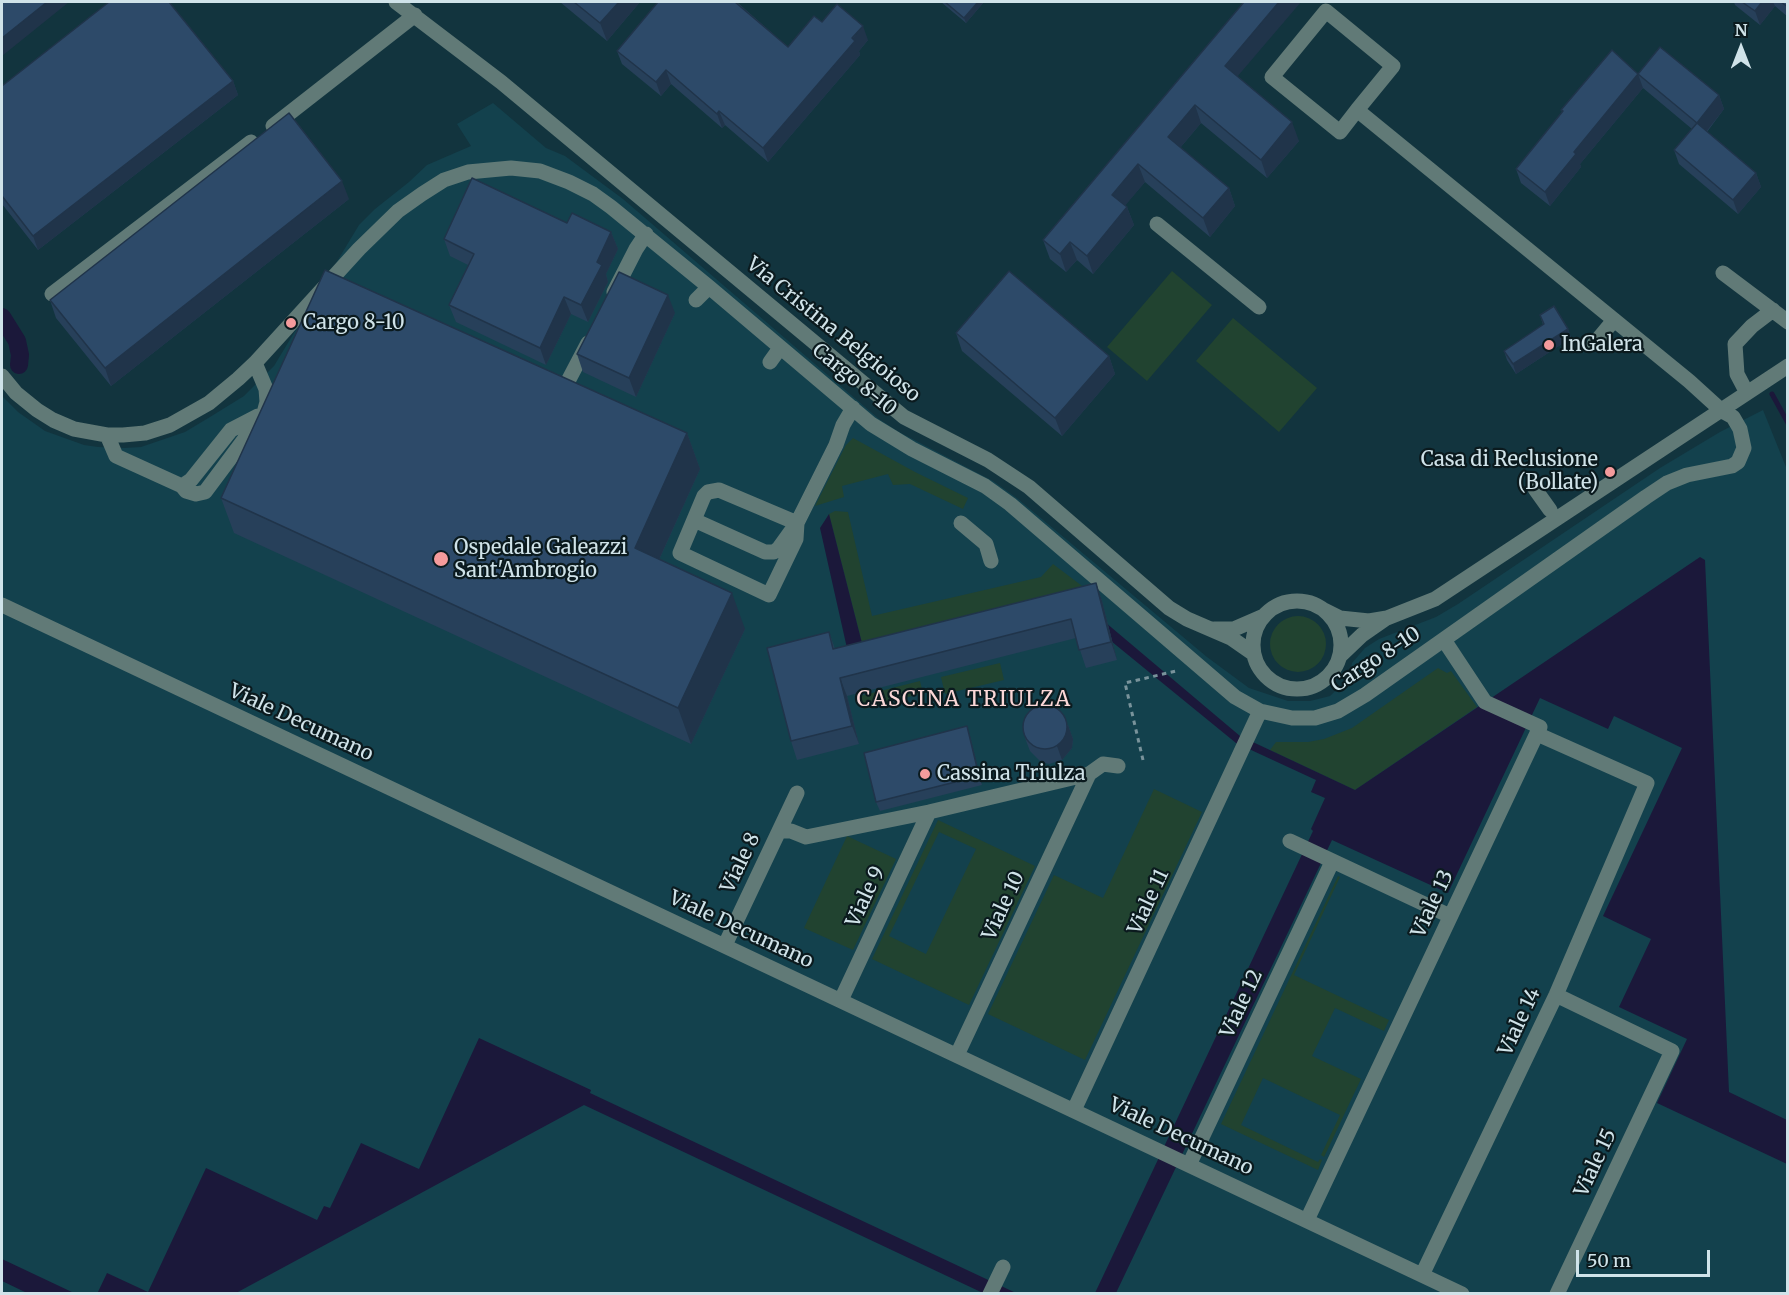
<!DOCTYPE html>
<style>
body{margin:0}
#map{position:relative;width:1789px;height:1295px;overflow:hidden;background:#12343e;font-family:Merriweather,serif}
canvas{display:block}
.frame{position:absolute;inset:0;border:3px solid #d0e3e9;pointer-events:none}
.north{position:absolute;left:1711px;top:18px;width:60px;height:60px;-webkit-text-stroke:4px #0b1a1e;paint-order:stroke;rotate:0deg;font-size:16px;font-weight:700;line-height:24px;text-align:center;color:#d0e3e9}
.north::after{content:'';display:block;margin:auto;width:21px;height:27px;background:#d0e3e9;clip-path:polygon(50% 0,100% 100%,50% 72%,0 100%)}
.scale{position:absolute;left:1576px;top:1250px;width:134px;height:27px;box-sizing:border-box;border:3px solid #d0e3e9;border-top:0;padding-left:8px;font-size:18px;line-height:21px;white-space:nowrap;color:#d0e3e9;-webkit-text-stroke:4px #0b1a1e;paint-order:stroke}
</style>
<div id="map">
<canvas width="1789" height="1295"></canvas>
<div class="frame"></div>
<div class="north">N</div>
<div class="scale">50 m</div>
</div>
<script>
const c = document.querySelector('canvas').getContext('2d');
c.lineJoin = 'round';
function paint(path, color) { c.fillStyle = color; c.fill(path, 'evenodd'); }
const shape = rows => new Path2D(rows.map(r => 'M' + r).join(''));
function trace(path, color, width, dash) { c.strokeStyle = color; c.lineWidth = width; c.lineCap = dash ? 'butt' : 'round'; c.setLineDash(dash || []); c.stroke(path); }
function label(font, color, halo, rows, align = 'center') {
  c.font = font + ' Merriweather,serif'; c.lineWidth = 4.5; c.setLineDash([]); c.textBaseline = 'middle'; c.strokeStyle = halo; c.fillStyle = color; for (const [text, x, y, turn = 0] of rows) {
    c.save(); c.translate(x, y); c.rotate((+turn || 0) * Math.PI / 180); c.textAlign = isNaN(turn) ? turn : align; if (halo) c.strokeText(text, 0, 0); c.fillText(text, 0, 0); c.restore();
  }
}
paint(shape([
 [493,103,546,148,565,156,623,199,879,419,899,432,993,481,1018,499,1207,657,1249,688,1288,701,1310,701,1330,696,1349,678,1352,663,1365,648,1379,639,1436,617,1458,604,1660,468,1720,432,1763,410,1788,472,1787,1293,2,1293,2,396,18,412,45,431,84,445,98,447,124,448,141,447,185,432,210,417,244,396,274,366,359,225,375,209,409,182,427,165,471,146,457,124]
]), '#13414d');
paint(shape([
 [1172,271,1212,305,1147,381,1107,347],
 [1233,318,1317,388,1279,432,1196,361],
 [853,438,915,472,968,498,963,509,910,484,893,485,888,474,842,486,844,497,815,506,846,445],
 [835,511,848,512,872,616,1041,577,1053,564,1102,601,864,651,829,514],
 '1270 644a28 28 0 1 1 56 0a28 28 0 1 1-56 0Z',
 [1000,663,1004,680,945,694,941,677],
 [1438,668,1447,673,1451,671,1477,707,1355,790,1270,750,1276,742,1308,742,1324,739,1352,728],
 [920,681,923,693,864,709,860,696],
 [1154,789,1202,812,1085,1060,988,1014,1054,875,1103,898],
 [938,820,1035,866,969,1005,872,959],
 [939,832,976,849,926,954,889,936],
 [847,836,896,859,853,950,804,928],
 [1338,876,1340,877,1294,975,1389,1020,1384,1031,1335,1008,1312,1056,1361,1079,1324,1157,1321,1155,1340,1115,1263,1078,1241,1125,1318,1162,1320,1159,1322,1160,1318,1170,1221,1124]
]), '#214330');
paint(shape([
 [829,514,864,651,1086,606,1240,736,1355,790,1700,557,1705,560,1729,1092,1787,1120,1787,1164,1657,1103,1687,1039,1619,1007,1651,939,1603,916,1682,748,1614,716,1608,729,1540,698,1448,893,1332,840,1116,1293,1095,1293,1313,831,1311,829,1325,798,1311,792,1316,780,1236,743,1073,610,851,666,820,528],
 [479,1038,591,1090,590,1093,1016,1293,983,1293,584,1105,236,1293,97,1294,107,1273,148,1292,206,1168,317,1220,324,1206,330,1208,361,1143,419,1169],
 [2,1259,74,1293,27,1293,2,1281]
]), '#1b183a');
trace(shape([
 [1772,394,1788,423]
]), '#1b183a', 5);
trace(shape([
 [2,317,17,341,20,355,19,365]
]), '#1b183a', 18);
trace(shape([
 [1143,760,1125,683,1176,671]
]), '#79939b', 3, [4.5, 4.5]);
trace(shape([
 [396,2,501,82,904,417,988,460,1029,487,1169,608,1187,619,1231,638,1254,654],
 [273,126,415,15],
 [1157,224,1259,307],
 [1723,273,1788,322],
 [614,292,636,249,646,234],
 [52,294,251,142],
 [696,300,709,287],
 [1594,344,1614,320],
 [770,362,780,348],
 [2,376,16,393,37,410,53,420,74,429,107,435,123,435,145,433,170,425,209,403,238,379,255,363,359,249,398,211,422,194,444,180,468,172,511,168,540,171,569,182,593,194,611,207,709,287,871,424,912,449,985,486,1010,504,1235,697,1260,711,1292,718,1315,718,1338,711,1365,695,1646,497,1667,483,1687,475,1732,466,1738,462,1744,448,1740,429,1733,417,1722,411,1689,381,1357,110,1340,132,1272,77,1326,11,1393,66,1357,110],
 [566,385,588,343],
 [1747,393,1737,374,1735,344,1752,326,1773,310],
 [107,435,116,456,182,486,186,491,196,494,205,492,264,413,267,402,266,389,255,363],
 [182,486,191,480,231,430,258,416],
 [1535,489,1550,510],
 [719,490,797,523,796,539,769,595,680,553,704,496,708,492,719,490],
 [694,520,765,552,774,552,779,548,797,523,836,445,843,425,853,408],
 [961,523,986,544,991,561],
 '1253 645a44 44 0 1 1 88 0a44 44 0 1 1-88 0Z',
 [2,605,1462,1294],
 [1324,610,1340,618,1369,621,1387,618,1435,599,1788,366],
 [1214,629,1234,629,1264,616],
 [1341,655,1362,635,1385,619],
 [779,831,791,831,806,837,929,812,1089,774,1103,764,1118,766],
 [1290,841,1450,916],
 [725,945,797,793],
 [1556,995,1672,1051,1557,1294],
 [841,1000,929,812],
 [957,1055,1089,774],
 [1074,1110,1260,711],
 [1189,1165,1332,862],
 [1307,1220,1540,727,1485,702,1444,640],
 [1422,1275,1556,995,1647,783,1537,734],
 [990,1294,1003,1267]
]), '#617a77', 15);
paint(shape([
 [560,2,640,2,607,41],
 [658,2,739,2,738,3,788,47,822,22,868,40,859,51,860,55,768,162,725,125,722,128,671,84,661,96,622,64,617,51],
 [941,2,984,2,966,23],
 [1244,2,1238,77,1299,141,1267,178,1201,123,1180,148,1229,188,1235,206,1210,237,1145,182,1125,205,1127,207,1134,225,1093,274,1077,260,1066,272,1050,259,1043,240],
 [1734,2,1788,2,1788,17,1775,6,1760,25,1735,5],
 [1638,74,1719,95,1724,109,1707,132,1756,173,1761,187,1738,214,1679,164,1674,150,1692,129,1643,88,1580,164,1581,167,1550,206,1521,183,1516,169,1562,112,1561,110],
 [233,81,238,95,38,250,2,204,2,86],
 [349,199,111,386,56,318,50,300],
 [567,223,611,232,618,249,606,274,608,282,588,322,571,314,546,365,456,322,449,305,468,265,450,256,444,239],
 [675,313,636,397,583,372,577,354],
 [1540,315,1568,329,1571,338,1516,374,1507,360,1504,351,1543,325],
 [956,333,1109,356,1115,374,1062,436,962,351],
 [687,433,700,469,659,560,745,629,691,744,234,533,221,498],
 [1096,583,1102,601,1117,660,1086,668,1076,638,847,696,859,744,797,760,791,741,829,632,835,649],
 [1068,725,1073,739,1072,748,1062,760,1049,764,1041,762,1030,751,1025,738],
 [970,736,982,785,880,811,876,802]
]), '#27405a');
paint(shape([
 [47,2,69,2,2,56,2,38],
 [619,2,640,2,607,41,600,23],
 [978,2,984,2,966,23,964,18],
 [1279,2,1301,2,1231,84,1225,66],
 [1762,2,1773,2,1775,6,1760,25,1755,11],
 [863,26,868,40,859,51,860,55,768,162,763,148],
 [666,70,671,84,661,96,656,82],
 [1638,74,1643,88,1580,164,1581,167,1550,206,1545,192,1574,152],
 [233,81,238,95,38,250,33,236],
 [1719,95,1724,109,1702,137,1697,123],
 [1195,105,1201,123,1174,155,1168,137],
 [719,111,725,125,722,128,717,114],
 [1292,122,1299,141,1267,178,1261,160],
 [1138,164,1145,182,1119,213,1112,195],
 [1756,173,1761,187,1738,214,1733,200],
 [342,181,349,199,111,386,105,368],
 [1229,188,1235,206,1210,237,1203,218],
 [1127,207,1134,225,1093,274,1087,256],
 [611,232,618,249,606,274,608,282,588,322,581,305,597,262],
 [1070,242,1077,260,1066,272,1060,254],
 [668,295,675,313,636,397,629,378],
 [564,297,571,314,546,365,540,348],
 [1568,329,1571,338,1516,374,1513,364],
 [1109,356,1115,374,1062,436,1055,418],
 [687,433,700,469,648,584,635,548],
 [1096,583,1102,601,1117,660,1111,642],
 [732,593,745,629,691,744,678,708],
 [840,678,847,696,859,744,852,726],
 [1068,725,1073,739,1072,748,1062,760,1057,746],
 [967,726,970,736,982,785,979,776]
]), '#20344a');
const building = shape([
 [2,2,47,2,2,38,2,2],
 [109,2,169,2,233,81,33,236,2,196,2,86,109,2],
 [574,2,619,2,600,23,574,2],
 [658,2,735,2,788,47,814,16,822,22,837,4,863,26,852,38,855,41,763,148,719,111,717,114,666,70,656,82,617,51,658,2],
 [945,2,978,2,964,18,945,2],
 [1244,2,1279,2,1225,66,1292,122,1261,160,1195,105,1168,137,1229,188,1203,218,1138,164,1112,195,1127,207,1087,256,1070,242,1060,254,1043,240,1244,2],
 [1742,2,1762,2,1755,11,1742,2],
 [1781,2,1788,2,1788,7,1781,2],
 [1660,47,1719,95,1697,123,1638,74,1660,47],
 [1612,50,1638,74,1574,152,1576,154,1545,192,1516,169,1563,111,1561,110,1612,50],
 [289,113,342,181,105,368,50,300,289,113],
 [1697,123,1756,173,1733,200,1674,150,1697,123],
 [472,178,567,223,572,213,611,232,597,262,602,265,581,305,564,297,540,348,449,305,474,254,444,239,472,178],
 [325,270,687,433,635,548,732,593,678,708,221,498,325,270],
 [1009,271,1109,356,1055,418,956,333,1009,271],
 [619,272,668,295,629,378,577,354,619,272],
 [1554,306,1568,329,1513,364,1504,351,1544,324,1540,315,1554,306],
 [1096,583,1111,642,1079,650,1071,619,840,678,852,726,791,741,767,648,829,632,833,649,1096,583],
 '1023 727a22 22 0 1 1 44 0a22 22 0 1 1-44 0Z',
 [967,726,979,776,876,802,864,753,967,726]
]);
paint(building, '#2d4a69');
trace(building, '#20344a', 1.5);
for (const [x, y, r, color] of [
 [291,323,6,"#f59b9c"],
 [1549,345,6,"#f59b9c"],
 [1610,472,6,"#f59b9c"],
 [441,559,8,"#f59b9c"],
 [925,774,6,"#f59b9c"]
]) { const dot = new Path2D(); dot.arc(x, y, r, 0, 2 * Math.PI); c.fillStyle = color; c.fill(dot); trace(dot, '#0b1a1e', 2); }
label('20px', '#d0e3e9', '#0b1a1e', [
 ["Cargo 8-10",303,323],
 ["InGalera",1561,345],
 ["Casa di Reclusione",1598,460,"right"],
 ["(Bollate)",1598,483,"right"],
 ["Ospedale Galeazzi",454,548],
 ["Sant'Ambrogio",454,571],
 ["Cassina Triulza",937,774]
], 'left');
label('20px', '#d0e3e9', '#0b1a1e', [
 ["Via Cristina Belgioioso",833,330,39],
 ["Cargo 8-10",854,380,39],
 ["Cargo 8-10",1376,660,-33],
 ["Viale Decumano",301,723,25],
 ["Viale 8",741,863,-64],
 ["Viale 9",866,897,-65],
 ["Viale 11",1149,902,-65],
 ["Viale 13",1433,904,-65],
 ["Viale 10",1004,906,-65],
 ["Viale Decumano",741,930,25],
 ["Viale 12",1242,1004,-65],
 ["Viale 14",1520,1022,-65],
 ["Viale Decumano",1181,1137,25],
 ["Viale 15",1596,1163,-65]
]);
c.letterSpacing = '1.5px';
label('21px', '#fbd7d7', '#0b1a1e', [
 ["CASCINA TRIULZA",964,700]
]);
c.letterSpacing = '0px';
</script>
